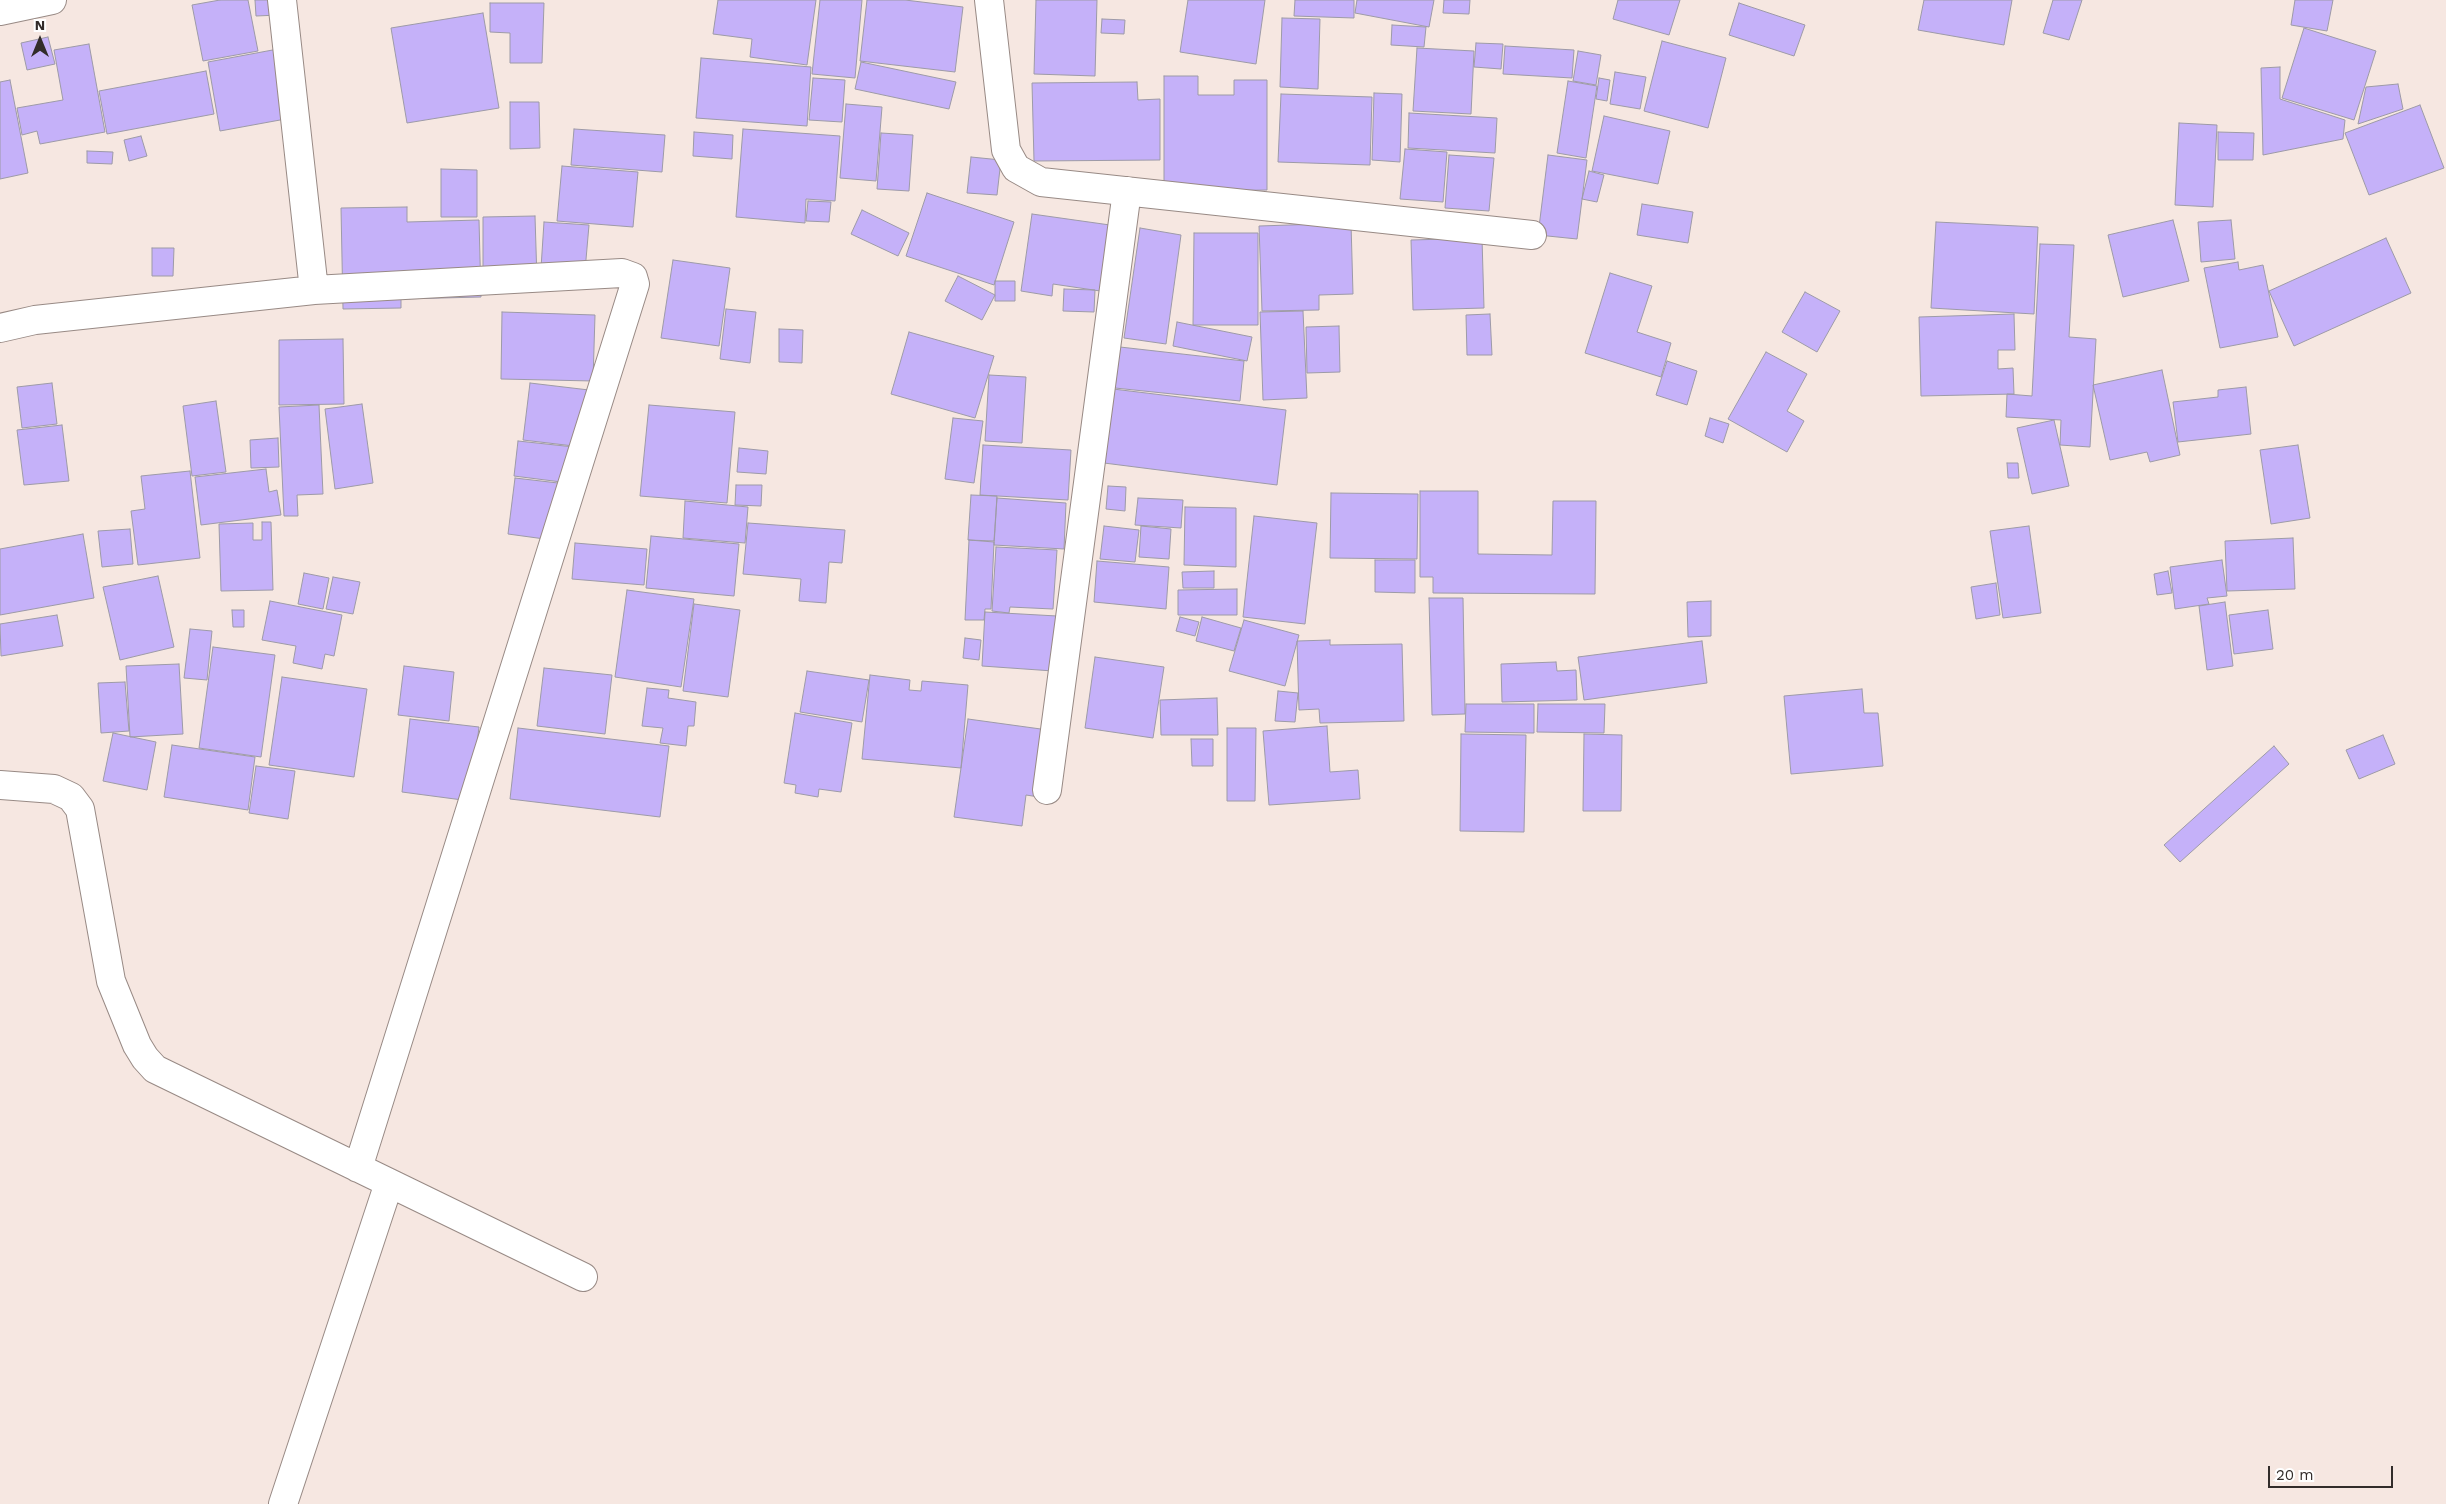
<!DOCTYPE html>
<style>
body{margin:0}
#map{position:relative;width:2446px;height:1504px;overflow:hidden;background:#f6e7e1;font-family:"Work Sans",sans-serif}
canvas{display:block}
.north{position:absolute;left:15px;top:15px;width:50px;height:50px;-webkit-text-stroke:4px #fff;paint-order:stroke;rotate:0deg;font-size:14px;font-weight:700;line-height:20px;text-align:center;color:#322c2a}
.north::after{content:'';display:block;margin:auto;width:18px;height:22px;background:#322c2a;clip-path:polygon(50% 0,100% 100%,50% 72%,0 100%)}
.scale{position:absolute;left:2268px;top:1466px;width:125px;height:22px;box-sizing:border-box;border:2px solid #322c2a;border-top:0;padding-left:6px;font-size:15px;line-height:18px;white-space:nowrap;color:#322c2a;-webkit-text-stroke:4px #fff;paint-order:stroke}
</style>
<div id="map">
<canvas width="2446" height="1504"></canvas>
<div class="north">N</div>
<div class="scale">20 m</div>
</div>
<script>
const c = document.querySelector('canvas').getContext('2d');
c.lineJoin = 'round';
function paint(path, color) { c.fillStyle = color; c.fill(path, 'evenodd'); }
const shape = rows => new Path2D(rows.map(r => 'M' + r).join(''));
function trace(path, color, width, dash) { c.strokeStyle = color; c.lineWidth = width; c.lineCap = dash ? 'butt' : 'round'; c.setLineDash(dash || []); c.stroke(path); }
const building = shape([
 [220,0,248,0,258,51,203,61,192,5,220,0],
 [255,0,278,0,279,15,256,16,255,0],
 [718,0,816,0,807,65,750,57,752,39,713,34,718,0],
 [820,0,862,0,855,78,812,74,820,0],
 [867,0,905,0,963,7,955,72,860,61,867,0],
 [1036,0,1097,0,1095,76,1034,74,1036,0],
 [1188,0,1265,0,1256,64,1180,52,1188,0],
 [1295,0,1354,0,1354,18,1294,16,1295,0],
 [1357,0,1434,0,1429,27,1355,13,1357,0],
 [1444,0,1470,0,1469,14,1443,13,1444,0],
 [1618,0,1680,0,1669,35,1613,19,1618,0],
 [1924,0,2012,0,2004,45,1918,30,1924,0],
 [2053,0,2082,0,2069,40,2043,33,2053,0],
 [2295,0,2333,0,2327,31,2291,25,2295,0],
 [490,3,544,3,542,63,510,63,510,33,490,32,490,3],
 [1739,3,1805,25,1794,56,1729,35,1739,3],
 [483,13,499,108,407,123,391,28,483,13],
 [1282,18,1320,19,1318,89,1280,87,1282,18],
 [1102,19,1125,20,1124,34,1101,33,1102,19],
 [1392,25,1426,27,1424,47,1391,45,1392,25],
 [2304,28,2376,51,2354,120,2282,98,2304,28],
 [48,37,55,64,27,70,21,43,48,37],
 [1662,41,1726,58,1708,128,1644,111,1662,41],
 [1476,43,1503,44,1501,69,1474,67,1476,43],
 [89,44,105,132,40,144,37,131,22,135,17,108,63,100,54,50,89,44],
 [1505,46,1574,50,1572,78,1503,74,1505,46],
 [1417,48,1474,51,1471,114,1413,111,1417,48],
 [278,49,291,118,220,131,208,62,278,49],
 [1578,51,1601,55,1596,85,1573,81,1578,51],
 [701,58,811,67,807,126,696,118,701,58],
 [861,62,956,82,949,109,855,89,861,62],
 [2280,67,2280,99,2345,120,2343,139,2263,155,2261,68,2280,67],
 [206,71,214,114,107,134,99,91,206,71],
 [1615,72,1646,77,1640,109,1610,104,1615,72],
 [1164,76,1198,76,1198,95,1234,95,1234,80,1267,80,1267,190,1200,191,1164,194,1164,76],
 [813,78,845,80,842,122,809,120,813,78],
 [1599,78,1610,80,1607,101,1596,99,1599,78],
 [10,80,28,173,0,179,0,82,10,80],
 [1568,81,1597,86,1586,158,1557,153,1568,81],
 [1137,82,1138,100,1160,99,1160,160,1034,161,1032,83,1137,82],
 [2398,84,2403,109,2358,124,2366,87,2398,84],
 [1374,93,1402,94,1400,162,1372,160,1374,93],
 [1281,94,1372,97,1370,165,1278,162,1281,94],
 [510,102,539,102,540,148,510,149,510,102],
 [846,104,882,107,876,181,840,178,846,104],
 [2420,105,2444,168,2369,195,2345,133,2420,105],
 [1409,113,1497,118,1495,153,1408,148,1409,113],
 [1604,116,1670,131,1658,184,1592,171,1604,116],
 [2179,123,2217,125,2213,207,2175,205,2179,123],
 [574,129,665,135,662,172,571,165,574,129],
 [743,129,840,136,835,201,806,199,805,223,736,217,743,129],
 [694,132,733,135,732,159,693,156,694,132],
 [2218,132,2254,133,2253,160,2218,160,2218,132],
 [881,133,913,135,909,191,877,189,881,133],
 [141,136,147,156,129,161,124,140,141,136],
 [1405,149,1447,152,1443,202,1400,199,1405,149],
 [87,151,113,152,112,164,87,163,87,151],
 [1449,155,1494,158,1489,211,1445,208,1449,155],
 [1548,155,1587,160,1577,239,1538,235,1548,155],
 [971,157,1001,160,997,195,967,193,971,157],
 [562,166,638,172,633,227,557,221,562,166],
 [441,169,477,170,477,217,441,217,441,169],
 [1589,171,1604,175,1597,202,1582,199,1589,171],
 [927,193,1014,222,994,285,906,256,927,193],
 [808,201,831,202,829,222,806,221,808,201],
 [1642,204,1693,212,1688,243,1637,235,1642,204],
 [407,207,407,222,479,220,481,297,401,299,401,308,343,309,341,208,407,207],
 [862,210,909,233,898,256,851,234,862,210],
 [1032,214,1117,226,1107,292,1053,284,1052,296,1021,291,1032,214],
 [535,216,537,280,483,281,483,217,535,216],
 [2173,220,2189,281,2123,297,2108,235,2173,220],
 [2231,220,2235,259,2201,262,2198,222,2231,220],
 [544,222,589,225,585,271,541,268,544,222],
 [1936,222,2038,227,2034,314,1931,308,1936,222],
 [1351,223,1353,294,1319,295,1319,310,1262,311,1259,226,1351,223],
 [1140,228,1181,235,1166,344,1124,338,1140,228],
 [1194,233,1258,233,1258,325,1193,325,1194,233],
 [1482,238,1484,308,1413,310,1411,240,1482,238],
 [2386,238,2411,293,2294,346,2269,291,2386,238],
 [2040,244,2074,245,2069,337,2096,339,2090,447,2060,445,2061,420,2006,417,2007,394,2032,396,2040,244],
 [152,248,174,248,173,276,152,276,152,248],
 [673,260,730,268,719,346,661,338,673,260],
 [2238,262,2239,270,2263,265,2278,337,2220,348,2204,268,2238,262],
 [1610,273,1652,286,1637,332,1671,343,1661,377,1585,353,1610,273],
 [958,276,995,295,982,320,945,301,958,276],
 [995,281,1015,281,1015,301,995,301,995,281],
 [1064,289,1095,290,1094,312,1063,311,1064,289],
 [1805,292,1840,311,1817,352,1782,332,1805,292],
 [726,309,756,312,750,363,720,359,726,309],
 [1303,311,1307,398,1263,400,1260,312,1303,311],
 [502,312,595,315,593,381,501,379,502,312],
 [1490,314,1492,355,1467,355,1466,315,1490,314],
 [2014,314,2015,350,1998,350,1998,369,2013,368,2014,394,1921,396,1919,317,2014,314],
 [1177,322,1252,337,1247,361,1173,346,1177,322],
 [1339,326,1340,372,1307,373,1306,327,1339,326],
 [779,329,803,330,802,363,779,362,779,329],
 [909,332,994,356,975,418,891,394,909,332],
 [343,339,344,404,279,405,279,340,343,339],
 [1120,347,1244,361,1240,401,1115,388,1120,347],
 [1766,352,1807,374,1787,411,1804,421,1787,452,1728,419,1766,352],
 [1667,361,1697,371,1687,405,1656,395,1667,361],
 [2162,370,2180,455,2150,462,2147,452,2110,460,2093,385,2162,370],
 [989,375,1026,377,1022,443,985,441,989,375],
 [52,383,57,424,22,428,17,387,52,383],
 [530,383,589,390,582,447,523,440,530,383],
 [2246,387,2251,434,2178,442,2173,402,2218,397,2218,390,2246,387],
 [1113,389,1286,410,1277,485,1104,463,1113,389],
 [216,401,226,472,192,476,183,406,216,401],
 [362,404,373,483,335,489,325,409,362,404],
 [319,405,323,494,297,495,298,516,284,516,279,407,319,405],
 [649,405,735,412,727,503,640,496,649,405],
 [953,418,983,421,974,483,945,479,953,418],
 [1710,418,1729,424,1723,443,1705,436,1710,418],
 [2054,420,2069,486,2032,494,2017,428,2054,420],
 [62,425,69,481,24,485,17,430,62,425],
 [278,438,279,467,251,468,250,440,278,438],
 [518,441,574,447,569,483,514,476,518,441],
 [983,445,1071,450,1068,500,980,495,983,445],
 [2298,445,2310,518,2271,524,2260,450,2298,445],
 [739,448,768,451,766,474,737,472,739,448],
 [2007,463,2018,463,2019,478,2008,478,2007,463],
 [266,469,269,492,277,490,281,515,201,525,195,477,266,469],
 [190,471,200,558,138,565,131,511,145,509,141,476,190,471],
 [515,478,558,483,552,540,508,534,515,478],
 [736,485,762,485,761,506,735,505,736,485],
 [1108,486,1126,487,1125,511,1106,509,1108,486],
 [1420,491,1478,491,1478,554,1552,555,1553,501,1596,501,1595,594,1433,593,1433,577,1420,577,1420,491],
 [1331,493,1418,494,1417,559,1330,558,1331,493],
 [971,495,997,496,994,541,968,540,971,495],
 [997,498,1066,503,1064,549,994,545,997,498],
 [1138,498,1183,500,1181,528,1135,525,1138,498],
 [685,501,748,507,745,543,683,538,685,501],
 [1185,507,1236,508,1236,567,1184,565,1185,507],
 [1254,516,1317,523,1305,624,1243,617,1254,516],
 [262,522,271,522,273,590,221,591,219,524,253,523,253,540,262,540,262,522],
 [748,523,845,530,842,563,829,562,826,603,799,601,801,579,743,574,748,523],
 [1104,526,1139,530,1135,562,1100,559,1104,526],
 [1141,526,1171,529,1169,559,1139,557,1141,526],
 [2029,526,2041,613,2003,618,1990,531,2029,526],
 [130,529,133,564,102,567,98,531,130,529],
 [83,534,94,598,0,615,0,549,83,534],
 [651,536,739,544,734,596,646,588,651,536],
 [2293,538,2295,589,2227,591,2225,541,2293,538],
 [969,540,994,542,991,609,985,609,984,620,965,620,969,540],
 [575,543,647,549,644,585,572,579,575,543],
 [996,547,1057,550,1053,609,1010,607,1009,613,992,611,996,547],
 [1375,560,1415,560,1415,593,1375,592,1375,560],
 [2222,560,2227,596,2207,598,2209,604,2175,609,2170,567,2222,560],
 [1097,561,1169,567,1166,609,1094,602,1097,561],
 [1214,571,1214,588,1183,588,1182,572,1214,571],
 [2168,571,2172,593,2157,595,2154,574,2168,571],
 [304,573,329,578,323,609,298,604,304,573],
 [158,576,174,647,120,660,103,587,158,576],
 [333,577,360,582,353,614,326,609,333,577],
 [1996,583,2000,615,1976,619,1971,587,1996,583],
 [1237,589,1237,615,1178,615,1178,590,1237,589],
 [627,590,694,599,681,687,615,677,627,590],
 [1429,598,1463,598,1465,714,1432,715,1429,598],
 [270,601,342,615,334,656,325,654,322,669,293,663,296,646,262,640,270,601],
 [1711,601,1711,636,1688,637,1687,602,1711,601],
 [2225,602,2233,666,2207,670,2199,606,2225,602],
 [694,604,740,610,728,697,683,691,694,604],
 [232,610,244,610,244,627,233,627,232,610],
 [2268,610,2273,649,2234,654,2229,615,2268,610],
 [985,612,1057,616,1053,671,982,666,985,612],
 [57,615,63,646,1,656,0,624,57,615],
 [1180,617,1199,622,1195,636,1176,631,1180,617],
 [1202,617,1241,628,1234,651,1196,641,1202,617],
 [1244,620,1299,635,1285,686,1229,671,1244,620],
 [190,629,212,631,207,680,184,678,190,629],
 [965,638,981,640,979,660,963,658,965,638],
 [1330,640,1330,645,1402,644,1404,721,1320,723,1319,709,1299,710,1297,641,1330,640],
 [1702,641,1707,683,1584,700,1578,657,1702,641],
 [213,647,275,655,261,757,199,748,213,647],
 [1095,657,1164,667,1153,738,1085,728,1095,657],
 [1556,662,1557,671,1576,670,1577,700,1502,702,1501,664,1556,662],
 [179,664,183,734,130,737,126,666,179,664],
 [404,666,454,672,449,721,398,715,404,666],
 [544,668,612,675,605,734,537,726,544,668],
 [807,671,869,680,862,722,800,712,807,671],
 [870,675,910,680,909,690,921,691,922,681,968,685,961,768,862,759,870,675],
 [282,677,367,689,354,777,269,765,282,677],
 [125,682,129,731,101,733,98,683,125,682],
 [647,688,669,690,668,698,696,702,694,726,688,726,686,746,660,743,663,728,642,726,647,688],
 [1862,689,1864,713,1878,713,1883,766,1791,774,1784,696,1862,689],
 [1278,691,1298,693,1295,722,1275,721,1278,691],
 [1217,698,1218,735,1161,735,1160,700,1217,698],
 [1466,704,1534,704,1534,733,1465,732,1466,704],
 [1538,704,1605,704,1604,733,1537,732,1538,704],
 [795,713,852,723,841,792,819,789,818,797,795,793,796,785,784,783,795,713],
 [410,719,479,727,470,801,402,792,410,719],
 [968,719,1048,730,1039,797,1026,795,1022,826,954,817,968,719],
 [1327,726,1330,772,1358,770,1360,799,1269,805,1263,731,1327,726],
 [518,728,669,746,660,817,510,799,518,728],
 [1227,728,1256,728,1255,801,1227,801,1227,728],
 [113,733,156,742,147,790,103,781,113,733],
 [1461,734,1526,735,1524,832,1460,831,1461,734],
 [1584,734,1622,735,1621,811,1583,811,1584,734],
 [2383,735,2395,764,2359,779,2346,750,2383,735],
 [1191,739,1213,739,1213,766,1192,766,1191,739],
 [172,745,255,757,248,810,164,797,172,745],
 [2274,746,2289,764,2180,862,2164,845,2274,746],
 [256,766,295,771,288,819,249,813,256,766]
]);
paint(building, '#c5b1f9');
trace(building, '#9d9aa7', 1);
const minor = shape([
 [282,0,314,290],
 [989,0,1006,150,1016,168,1041,182,1532,235],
 [0,11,52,0],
 [0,328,35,320,314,290,622,273,633,277,635,284,358,1168],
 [0,785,54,789,71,797,80,809,111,981,137,1045,145,1058,155,1069,583,1277],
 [1047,790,1127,191],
 [283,1504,389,1183]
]);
trace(minor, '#988a85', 30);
trace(minor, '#fff', 28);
</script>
